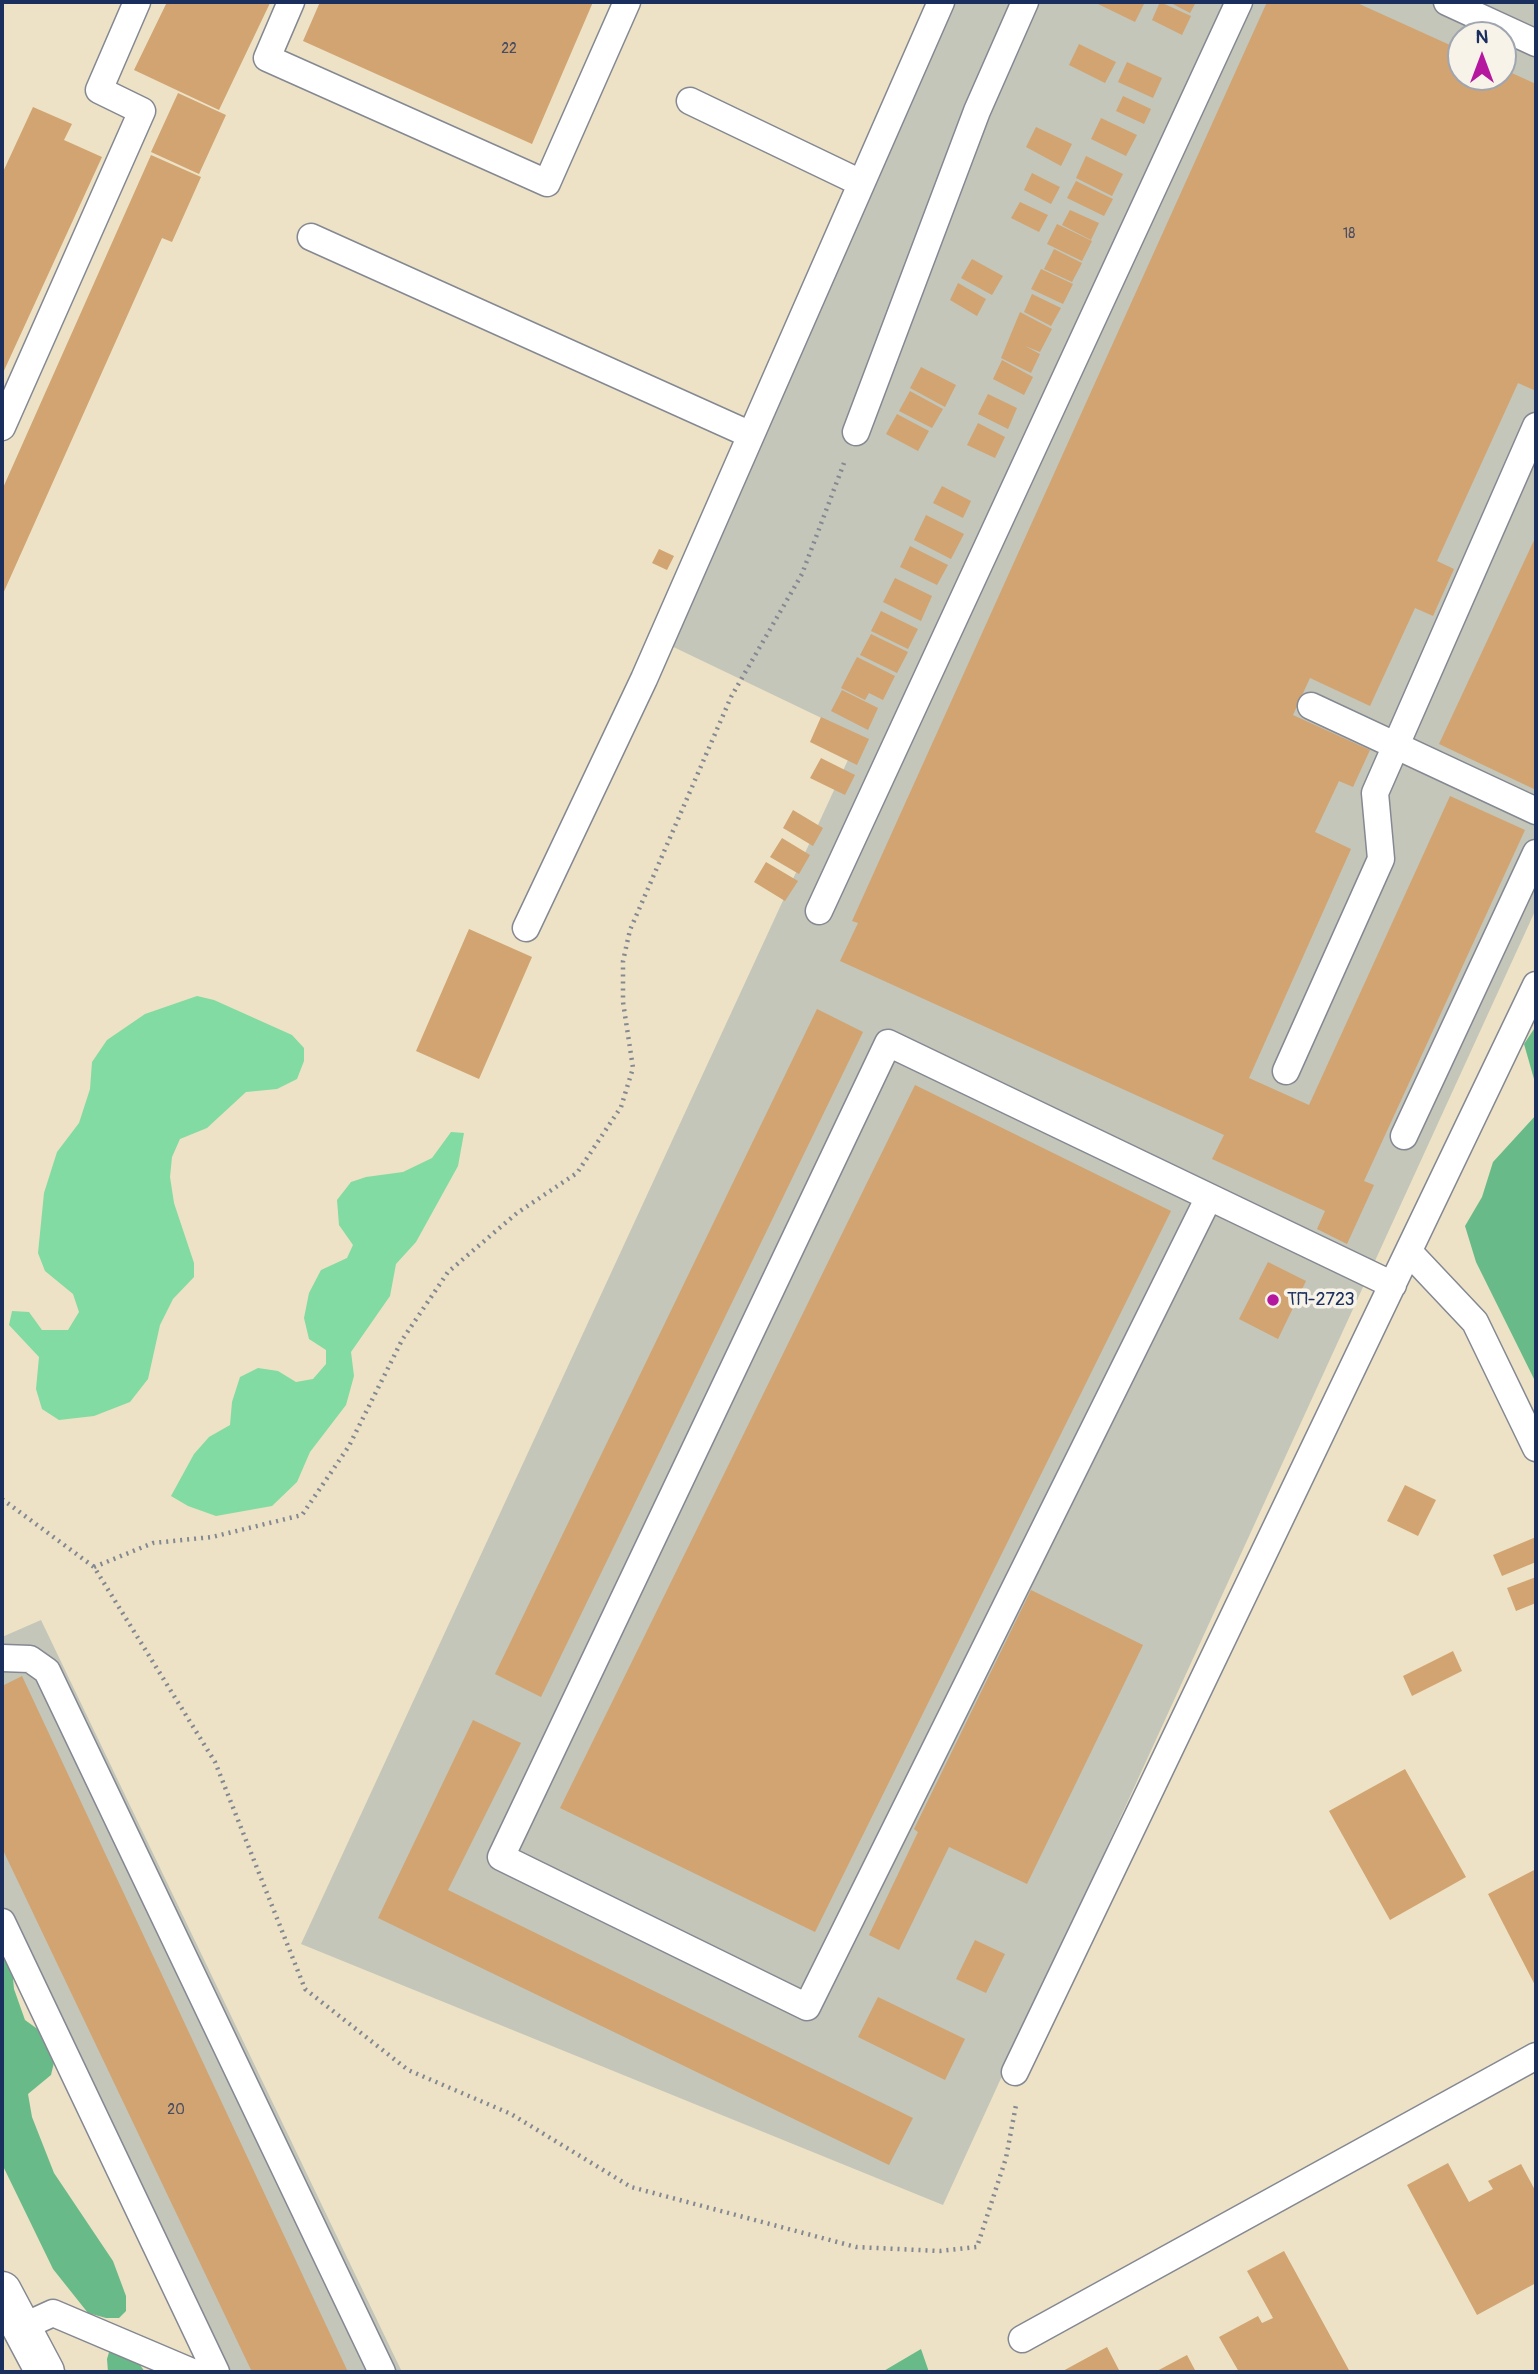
<!DOCTYPE html>
<meta charset="utf-8">
<style>
body{margin:0}
#map{position:relative;width:1538px;height:2374px;overflow:hidden;background:#ede2c5;font-family:Pangolin,sans-serif}
canvas{display:block}
.frame{position:absolute;inset:0;border:4px solid #1b2f5e;pointer-events:none}
.north{position:absolute;left:1447px;top:21px;width:70px;height:70px;box-sizing:border-box;background:#f7f3e8;border:2px solid #9fa5b1;border-radius:50%;rotate:0deg;font-size:19px;font-weight:700;line-height:28px;text-align:center;color:#1b2f5e}
.north::after{content:'';display:block;margin:auto;width:24px;height:32px;background:#b5179e;clip-path:polygon(50% 0,100% 100%,50% 72%,0 100%)}
</style>
<div id="map">
<canvas width="1538" height="2374"></canvas>
<div class="frame"></div>
<div class="north">N</div>
</div>
<script>
const c = document.querySelector('canvas').getContext('2d');
c.lineJoin = 'round';
function paint(path, color) { c.fillStyle = color; c.fill(path, 'evenodd'); }
const shape = rows => new Path2D(rows.map(r => 'M' + r).join(''));
function trace(path, color, width, dash) { c.strokeStyle = color; c.lineWidth = width; c.lineCap = dash ? 'butt' : 'round'; c.setLineDash(dash || []); c.stroke(path); }
function label(font, color, halo, rows, align = 'center') {
  c.font = font + ' Pangolin,sans-serif'; c.lineWidth = 7; c.setLineDash([]); c.textBaseline = 'middle'; c.strokeStyle = halo; c.fillStyle = color; for (const [text, x, y, turn = 0] of rows) {
    c.save(); c.translate(x, y); c.rotate((+turn || 0) * Math.PI / 180); c.textAlign = isNaN(turn) ? turn : align; if (halo) c.strokeText(text, 0, 0); c.fillText(text, 0, 0); c.restore();
  }
}
paint(shape([
 [945,2,1536,2,1536,909,943,2205,301,1944,859,736,663,642],
 [1461,35,1503,35,1503,77,1461,77],
 [41,1620,402,2372,202,2372,2,1952,2,1637]
]), '#c4c6b9');
paint(shape([
 [197,996,214,1000,292,1035,304,1048,304,1061,297,1079,277,1089,246,1092,207,1128,180,1139,172,1157,170,1177,174,1203,194,1263,194,1277,173,1299,160,1325,148,1379,130,1402,94,1416,59,1420,42,1409,36,1389,39,1357,9,1325,12,1311,29,1312,42,1330,68,1330,79,1312,73,1294,45,1271,38,1253,44,1193,57,1152,79,1123,90,1089,92,1062,107,1040,145,1014],
 [451,1132,464,1133,458,1166,416,1242,396,1264,390,1296,351,1352,354,1376,346,1405,310,1452,297,1482,272,1506,216,1516,188,1506,171,1496,194,1454,209,1437,230,1425,232,1402,240,1377,258,1368,278,1371,296,1382,313,1379,326,1364,326,1350,309,1339,304,1318,309,1293,321,1270,347,1258,353,1245,339,1225,337,1200,351,1182,366,1177,403,1172,432,1158]
]), '#81dba2');
paint(shape([
 [1536,1026,1536,1086,1524,1044],
 [1536,1115,1536,1383,1476,1262,1465,1226,1482,1197,1493,1162],
 [2,1933,10,1945,14,1989,25,2020,50,2038,57,2050,51,2075,28,2094,32,2117,54,2173,113,2261,126,2296,126,2311,119,2318,106,2318,88,2313,53,2269,2,2164],
 [110,2349,133,2355,145,2372,108,2372,107,2359],
 [921,2349,929,2372,882,2372]
]), '#68bb88');
paint(shape([
 [167,2,270,3,219,110,134,70],
 [320,2,593,2,532,144,303,41],
 [1099,2,1145,2,1135,22,1098,4],
 [1160,2,1191,16,1182,35,1152,20],
 [1169,2,1196,2,1190,13],
 [1267,2,1355,2,1461,50,1461,77,1503,77,1503,69,1536,84,1536,391,1518,383,1437,561,1454,569,1433,616,1415,608,1370,706,1310,678,1293,715,1370,750,1353,787,1339,781,1315,832,1351,849,1249,1078,1309,1105,1450,796,1525,830,1364,1181,1374,1185,1347,1244,1317,1229,1325,1211,1212,1159,1224,1135,840,961,858,923,852,921],
 [1079,44,1116,62,1105,83,1069,65],
 [1127,62,1162,78,1153,98,1118,82],
 [178,93,226,115,199,174,151,152],
 [1123,96,1151,109,1144,124,1116,111],
 [33,107,72,124,64,140,102,157,2,375,2,174],
 [1101,118,1137,135,1126,156,1091,139],
 [1036,127,1072,144,1061,166,1026,147],
 [151,155,201,177,172,242,162,238,2,596,2,490],
 [1086,156,1123,174,1112,196,1076,178],
 [1032,173,1060,187,1051,204,1024,190],
 [1076,181,1113,199,1104,216,1067,198],
 [1020,202,1048,215,1039,232,1011,218],
 [1070,210,1099,223,1091,240,1062,225],
 [1057,224,1092,241,1082,261,1047,244],
 [1054,249,1082,263,1072,282,1044,269],
 [972,259,1003,276,992,295,961,278],
 [1041,269,1073,284,1063,304,1031,289],
 [958,283,986,299,977,316,950,300],
 [1032,294,1061,308,1051,326,1024,312],
 [1020,312,1052,329,1040,352,1025,346,1040,354,1031,373,1001,358],
 [1002,360,1033,377,1024,395,993,379],
 [921,367,956,385,945,407,910,388],
 [910,391,943,409,932,428,899,411],
 [988,394,1017,408,1008,429,978,414],
 [897,414,929,431,918,451,886,434],
 [978,423,1005,437,995,458,967,445],
 [942,486,971,501,963,518,933,503],
 [926,515,964,534,951,559,914,540],
 [1536,536,1536,790,1439,744],
 [910,546,948,565,937,585,900,567],
 [659,549,674,556,667,570,652,563],
 [895,578,932,596,921,621,883,602],
 [881,611,918,629,908,649,871,631],
 [871,634,908,652,897,673,860,655],
 [857,657,895,676,883,700,869,693,865,700,841,688],
 [842,690,878,708,868,730,831,711],
 [821,717,869,739,857,765,810,742],
 [821,758,855,775,845,795,810,778],
 [793,810,823,828,813,846,783,828],
 [782,838,810,855,799,874,770,857],
 [766,862,798,881,785,901,754,882],
 [469,929,532,957,479,1079,416,1051],
 [817,1009,863,1032,541,1697,495,1674],
 [915,1085,1171,1211,815,1932,560,1808],
 [1268,1262,1306,1281,1278,1339,1239,1319],
 [1405,1485,1436,1500,1418,1536,1387,1521],
 [1536,1537,1536,1562,1502,1576,1493,1555],
 [1536,1577,1536,1603,1516,1611,1507,1588],
 [1031,1590,1143,1645,1027,1884,949,1847,899,1950,869,1935,918,1832,914,1829],
 [1453,1651,1462,1671,1412,1696,1403,1676],
 [22,1676,348,2372,252,2372,2,1848,2,1686],
 [473,1720,521,1743,448,1890,913,2118,889,2165,378,1918],
 [1405,1769,1466,1877,1390,1920,1329,1811],
 [1536,1869,1536,1987,1488,1894],
 [975,1940,1005,1954,986,1993,956,1979],
 [878,1997,965,2039,945,2080,858,2037],
 [1448,2163,1469,2202,1493,2189,1488,2181,1521,2164,1536,2192,1536,2283,1477,2315,1407,2185],
 [1284,2251,1350,2372,1239,2372,1219,2337,1258,2316,1262,2323,1273,2318,1247,2271],
 [1107,2347,1119,2370,1115,2372,1061,2372],
 [1187,2355,1196,2372,1155,2372]
]), '#d1a472');
const service = shape([
 [291,2,267,58,547,183,627,2],
 [1447,2,1536,43],
 [690,101,861,183],
 [311,237,751,435],
 [2,427,142,111,99,90,137,2],
 [856,432,977,111,1025,2],
 [1311,706,1536,811],
 [819,911,1239,2],
 [526,928,644,679,941,2],
 [1286,1071,1381,859,1375,793,1536,426],
 [1404,1136,1536,853],
 [1209,1197,807,2007,501,1857,888,1043,1393,1285],
 [1409,1252,1475,1322,1536,1448],
 [2,1658,30,1659,47,1671,382,2372],
 [2,1922,216,2372],
 [1015,2072,1536,985],
 [20,2328,53,2313,192,2372],
 [1022,2339,1536,2056]
]);
const minor = shape([
 [2,2291,45,2372]
]);
trace(service, '#848892', 29);
trace(minor, '#848892', 41);
trace(shape([
 [2,1499,94,1567,215,1762,305,1989,408,2070,511,2114,631,2187,856,2247,940,2251,977,2247,1006,2158,1016,2105],
 [94,1567,153,1543,212,1537,302,1515,349,1446,402,1340,448,1272,517,1213,577,1173,621,1107,633,1068,623,1002,623,961,630,930,731,697,802,574,844,463]
]), '#848892', 4.5, [2, 5]);
trace(service, '#fff', 26);
trace(minor, '#fff', 38);
for (const [x, y, r, color] of [
 [1273,1300,7,"#b5179e"]
]) { const dot = new Path2D(); dot.arc(x, y, r, 0, 2 * Math.PI); c.fillStyle = color; c.fill(dot); trace(dot, '#f7f3e8', 2.5); }
label('14px', '#484c63', null, [
 ["22",509,49],
 ["18",1349,234],
 ["20",176,2110]
]);
label('18px', '#1b2f5e', '#f7f3e8', [
 ["ТП-2723",1287,1300]
], 'left');
</script>
